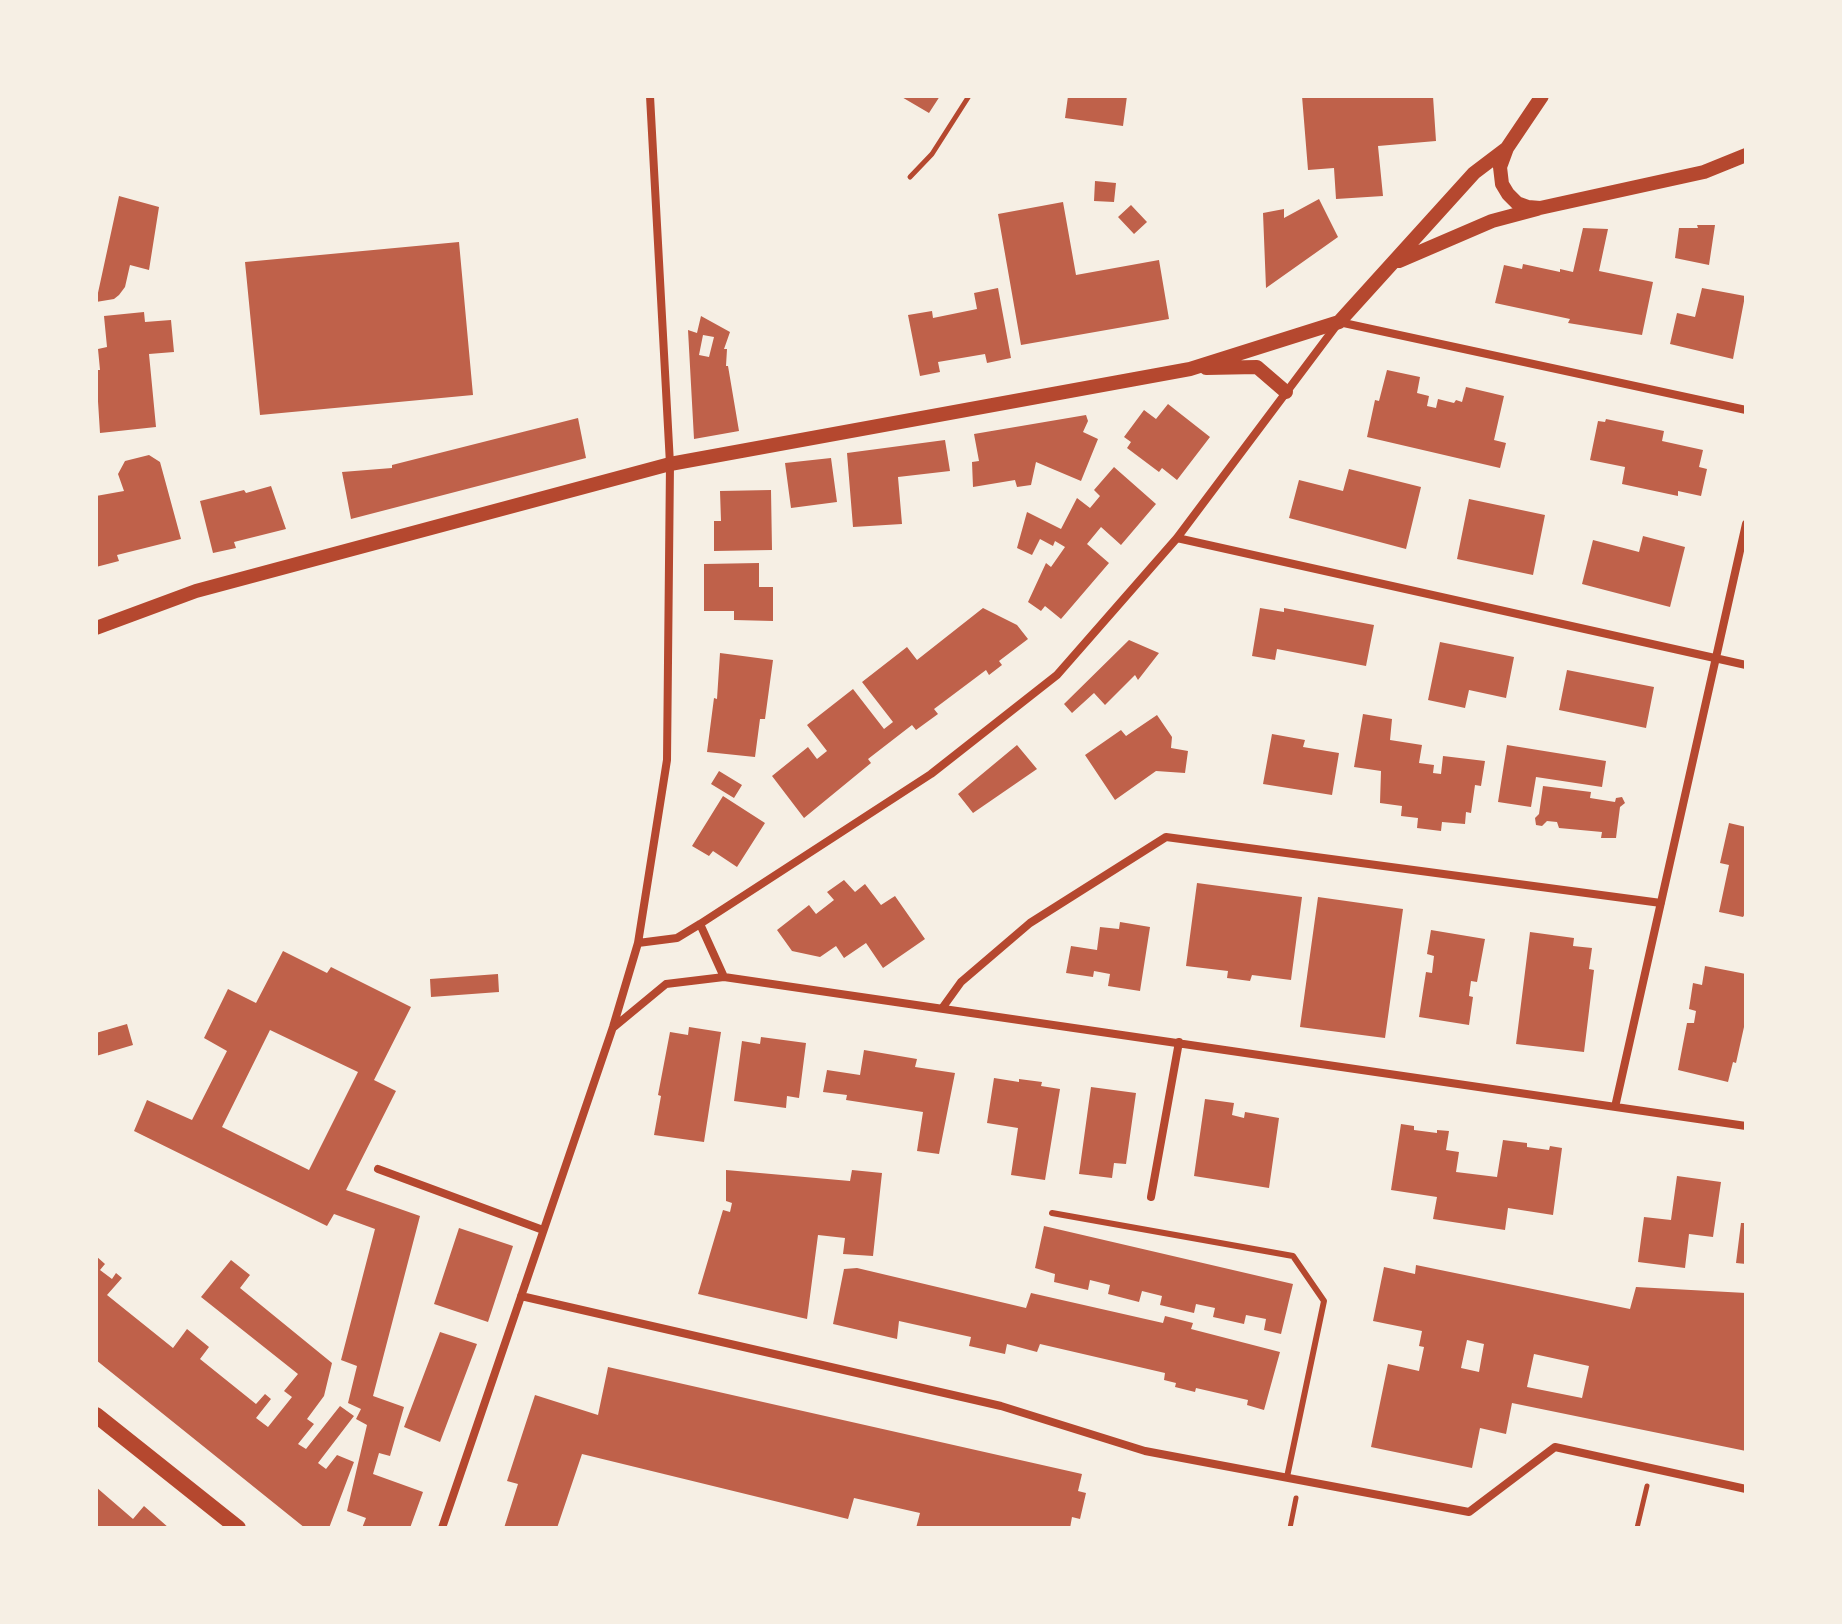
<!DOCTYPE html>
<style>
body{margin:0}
#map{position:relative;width:1842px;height:1624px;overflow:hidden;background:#f6efe4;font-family:"Archivo Narrow",sans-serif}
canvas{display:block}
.frame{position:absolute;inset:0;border:98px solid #f6efe4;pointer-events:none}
</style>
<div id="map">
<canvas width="1842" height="1624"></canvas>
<div class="frame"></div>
</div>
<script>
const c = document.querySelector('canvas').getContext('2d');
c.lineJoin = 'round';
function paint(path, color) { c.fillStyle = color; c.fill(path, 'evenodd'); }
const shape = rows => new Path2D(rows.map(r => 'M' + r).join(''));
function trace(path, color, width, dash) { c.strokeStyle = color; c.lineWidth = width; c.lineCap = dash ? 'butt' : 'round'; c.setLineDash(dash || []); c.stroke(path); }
paint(shape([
 [900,96,940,96,929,113],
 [1068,96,1127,96,1123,126,1065,118],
 [1302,96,1433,96,1436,141,1378,146,1383,196,1336,199,1334,168,1308,170],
 [1095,181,1116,183,1114,202,1094,201],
 [119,196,159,207,149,270,130,265,125,287,119,295,114,299,96,302],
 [1319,199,1338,237,1266,288,1263,213,1284,209,1284,218],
 [1063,202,1076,275,1159,260,1169,319,1021,345,998,214],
 [1131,205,1147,222,1134,234,1118,217],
 [1697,225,1715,225,1709,265,1675,258,1679,228,1698,228],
 [1583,228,1608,229,1599,271,1653,282,1642,335,1568,323,1570,319,1495,303,1504,265,1522,269,1523,264,1560,272,1560,269,1573,272],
 [459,242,473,395,260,415,245,262],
 [998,288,1011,358,987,363,985,354,938,362,940,372,920,376,908,315,932,311,933,318,977,309,974,293],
 [1702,288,1745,296,1733,359,1670,344,1677,313,1695,317],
 [144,312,145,322,171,320,174,352,149,354,156,427,100,433,96,370,100,370,98,349,107,347,104,316],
 [701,316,730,332,724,349,727,349,726,366,728,366,739,431,694,439,688,330,697,333],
 [703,335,714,337,709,357,699,355],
 [1387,370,1420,377,1417,393,1429,396,1427,406,1436,408,1438,399,1454,403,1456,400,1462,402,1466,387,1504,396,1494,440,1506,443,1500,468,1367,437,1375,400,1379,401],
 [1168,404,1210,437,1177,480,1162,468,1159,472,1127,448,1131,442,1124,437,1144,410,1156,419],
 [1086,415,1088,421,1083,432,1098,439,1081,481,1036,462,1031,485,1017,487,1015,480,973,487,972,462,979,461,974,434],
 [578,418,586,458,351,519,342,472,392,468,392,465],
 [1606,419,1664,431,1662,441,1703,450,1699,467,1707,469,1701,496,1678,491,1678,496,1622,484,1625,467,1590,460,1598,421,1605,422],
 [945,440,950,471,898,477,902,524,853,527,847,453],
 [149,455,160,462,181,539,117,555,119,561,96,567,96,496,124,491,118,474,125,461],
 [831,458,837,502,791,508,785,463],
 [1114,467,1156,504,1121,545,1101,527,1087,544,1109,563,1061,619,1045,606,1041,611,1028,602,1046,563,1051,567,1065,547,1055,541,1053,546,1040,539,1032,555,1017,548,1027,512,1061,529,1077,498,1090,508,1100,496,1094,490],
 [1349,469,1421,487,1406,549,1289,518,1299,480,1343,491],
 [271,486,286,529,234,542,236,548,213,553,200,501,244,490,246,493],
 [771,490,772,550,714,551,714,521,721,521,720,491],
 [1469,499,1545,515,1533,575,1457,559],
 [1643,536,1685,547,1670,607,1582,584,1593,540,1639,552],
 [759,563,759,587,773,587,773,621,734,620,734,611,704,611,704,564],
 [983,608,1017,625,1028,639,999,661,1002,665,989,675,986,670,934,709,938,714,916,730,912,725,868,759,871,763,804,818,772,776,808,747,817,759,827,751,807,725,853,689,884,729,893,722,862,682,907,647,917,660],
 [1260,608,1284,612,1284,608,1374,625,1366,666,1277,649,1275,660,1252,656],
 [1129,640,1159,653,1138,680,1135,675,1105,705,1094,693,1072,713,1064,704],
 [1440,642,1514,657,1506,698,1469,690,1465,708,1428,700],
 [720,653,773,660,765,719,760,719,755,757,707,752,714,698,717,699],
 [1567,670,1654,687,1646,728,1559,710],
 [1363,714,1392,719,1390,740,1422,745,1419,763,1434,765,1433,773,1441,774,1443,756,1485,761,1481,786,1475,785,1471,813,1466,812,1465,824,1442,822,1441,831,1417,828,1418,818,1401,816,1402,806,1380,803,1381,771,1354,767],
 [1157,715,1172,737,1171,748,1188,751,1185,773,1156,771,1115,800,1085,755,1121,730,1126,736],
 [1272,734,1305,740,1303,747,1339,753,1332,795,1263,784],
 [1017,745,1037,769,973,813,958,794],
 [1507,745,1606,761,1602,787,1536,777,1531,807,1498,802],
 [719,771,742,785,734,798,711,784],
 [1543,786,1591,792,1590,798,1615,802,1616,798,1622,797,1625,803,1620,807,1616,838,1601,838,1602,832,1559,828,1557,822,1547,821,1542,826,1536,825,1535,818,1539,814],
 [723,796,765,823,737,867,713,851,709,856,692,846],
 [1729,823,1746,827,1746,912,1743,917,1719,912,1729,865,1720,863],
 [844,880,855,892,865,884,881,905,895,896,925,939,883,968,866,943,844,958,836,946,820,957,792,951,777,930,809,905,816,914,834,900,827,892],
 [1197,883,1302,897,1291,980,1252,975,1250,981,1227,978,1228,971,1186,966],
 [1318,897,1403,909,1385,1038,1300,1027],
 [1120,922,1150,927,1140,991,1108,986,1110,974,1094,971,1093,977,1066,973,1071,946,1097,950,1100,927,1119,929],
 [1431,930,1485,939,1477,982,1471,981,1469,996,1473,997,1469,1025,1419,1017,1426,972,1432,973,1434,956,1427,954],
 [1530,932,1574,938,1573,946,1592,948,1589,969,1594,970,1584,1052,1516,1044],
 [283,951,327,973,331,967,411,1007,374,1080,396,1091,346,1190,420,1216,373,1396,404,1407,390,1456,379,1453,373,1474,423,1492,410,1528,362,1528,366,1518,347,1511,367,1425,356,1419,361,1409,348,1403,357,1366,341,1360,375,1229,334,1214,327,1226,134,1131,147,1100,192,1120,227,1051,204,1038,228,989,256,1003],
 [270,1030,358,1072,309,1170,222,1127],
 [1705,966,1746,974,1746,1018,1736,1063,1733,1062,1728,1082,1678,1070,1687,1023,1694,1023,1696,1011,1689,1009,1693,983,1702,985],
 [498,974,499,992,431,997,430,979],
 [127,1024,133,1045,96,1056,96,1033],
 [689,1027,721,1032,704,1142,654,1135,661,1096,658,1095,670,1032,688,1035],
 [761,1037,806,1043,799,1098,787,1096,786,1108,734,1101,742,1041,760,1044],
 [864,1050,917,1059,915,1067,955,1073,939,1154,917,1151,923,1112,846,1100,847,1095,823,1092,827,1070,860,1075],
 [994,1078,1019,1082,1019,1079,1042,1082,1041,1086,1060,1089,1045,1180,1011,1175,1018,1128,987,1123],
 [1091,1087,1136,1093,1126,1164,1114,1163,1112,1178,1079,1174],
 [1205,1099,1234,1103,1232,1115,1244,1118,1245,1112,1279,1118,1269,1188,1194,1176],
 [1401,1124,1414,1126,1414,1130,1437,1133,1437,1130,1449,1131,1446,1150,1459,1152,1456,1172,1497,1177,1503,1140,1527,1143,1527,1147,1549,1150,1550,1146,1562,1148,1553,1215,1508,1208,1505,1230,1433,1219,1437,1197,1391,1190],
 [726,1170,850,1181,852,1170,882,1173,873,1256,843,1254,845,1238,818,1235,807,1319,698,1294,723,1210,730,1212,732,1203,726,1201],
 [1677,1176,1721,1182,1713,1237,1689,1234,1685,1268,1638,1262,1644,1217,1671,1220],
 [1741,1223,1746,1223,1746,1264,1736,1263],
 [1044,1226,1293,1284,1281,1334,1264,1330,1266,1319,1246,1315,1244,1324,1213,1317,1215,1308,1196,1304,1194,1313,1160,1305,1162,1296,1142,1291,1139,1302,1108,1294,1110,1285,1090,1280,1088,1290,1054,1282,1055,1274,1035,1268],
 [459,1228,513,1246,488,1322,434,1304],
 [96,1256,105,1264,100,1270,112,1279,116,1273,122,1278,107,1295,173,1348,187,1329,209,1347,200,1359,256,1404,265,1394,271,1399,256,1418,268,1427,292,1397,284,1391,298,1374,201,1297,231,1260,250,1275,240,1288,332,1363,324,1396,307,1419,314,1424,298,1444,306,1449,340,1406,354,1416,318,1463,326,1469,337,1455,354,1462,329,1528,305,1528,96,1360],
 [1416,1265,1630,1309,1636,1287,1746,1293,1746,1451,1512,1403,1506,1434,1480,1428,1472,1468,1371,1447,1388,1364,1419,1371,1424,1347,1419,1346,1422,1331,1373,1321,1384,1267,1415,1274],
 [1467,1340,1484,1344,1479,1372,1461,1368],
 [1534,1354,1589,1366,1582,1398,1527,1387],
 [857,1268,1026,1308,1031,1293,1163,1323,1165,1316,1193,1323,1191,1329,1280,1352,1264,1410,1247,1405,1248,1400,1196,1388,1195,1392,1175,1387,1176,1383,1164,1380,1165,1373,1040,1344,1037,1352,1007,1344,1005,1354,969,1346,971,1337,899,1321,897,1339,833,1324,844,1269],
 [440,1332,477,1344,440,1442,404,1427],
 [608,1367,1082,1474,1078,1491,1086,1493,1080,1519,1072,1517,1070,1528,916,1528,920,1513,854,1498,848,1519,582,1454,557,1528,504,1528,518,1484,507,1481,535,1395,598,1415],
 [96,1487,133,1519,144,1506,169,1528,96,1528]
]), '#bf614a');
trace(shape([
 [910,177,932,154,969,96],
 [1290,1528,1296,1498],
 [1637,1528,1647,1486]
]), '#b5482f', 5);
trace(shape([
 [1052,1213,1293,1256,1324,1301,1287,1477]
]), '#b5482f', 6);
trace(shape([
 [1177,538,1746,665],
 [700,924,724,977],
 [638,943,677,938,700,924,931,774,1057,675,1177,538,1339,322,1746,410],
 [943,1007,961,982,1030,923,1166,837,1661,903],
 [614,1027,666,984,724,977,1746,1126],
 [1615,1107,1746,524],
 [378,1169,543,1230],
 [1151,1197,1179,1042],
 [521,1296,1001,1406,1145,1451,1469,1512,1555,1447,1746,1489],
 [442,1528,613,1027,638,943,667,760,670,464,650,96]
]), '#b5482f', 8);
trace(shape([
 [1542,96,1507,148,1500,167,1502,184,1508,194,1517,203,1528,207,1540,208,1704,172,1746,155],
 [1399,261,1492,221,1537,209],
 [1206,368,1257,367,1286,392],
 [96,628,196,591,670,464,1190,369,1339,322,1474,173,1507,148]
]), '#b5482f', 14);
trace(shape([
 [96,1415,238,1528]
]), '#b5482f', 16);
</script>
